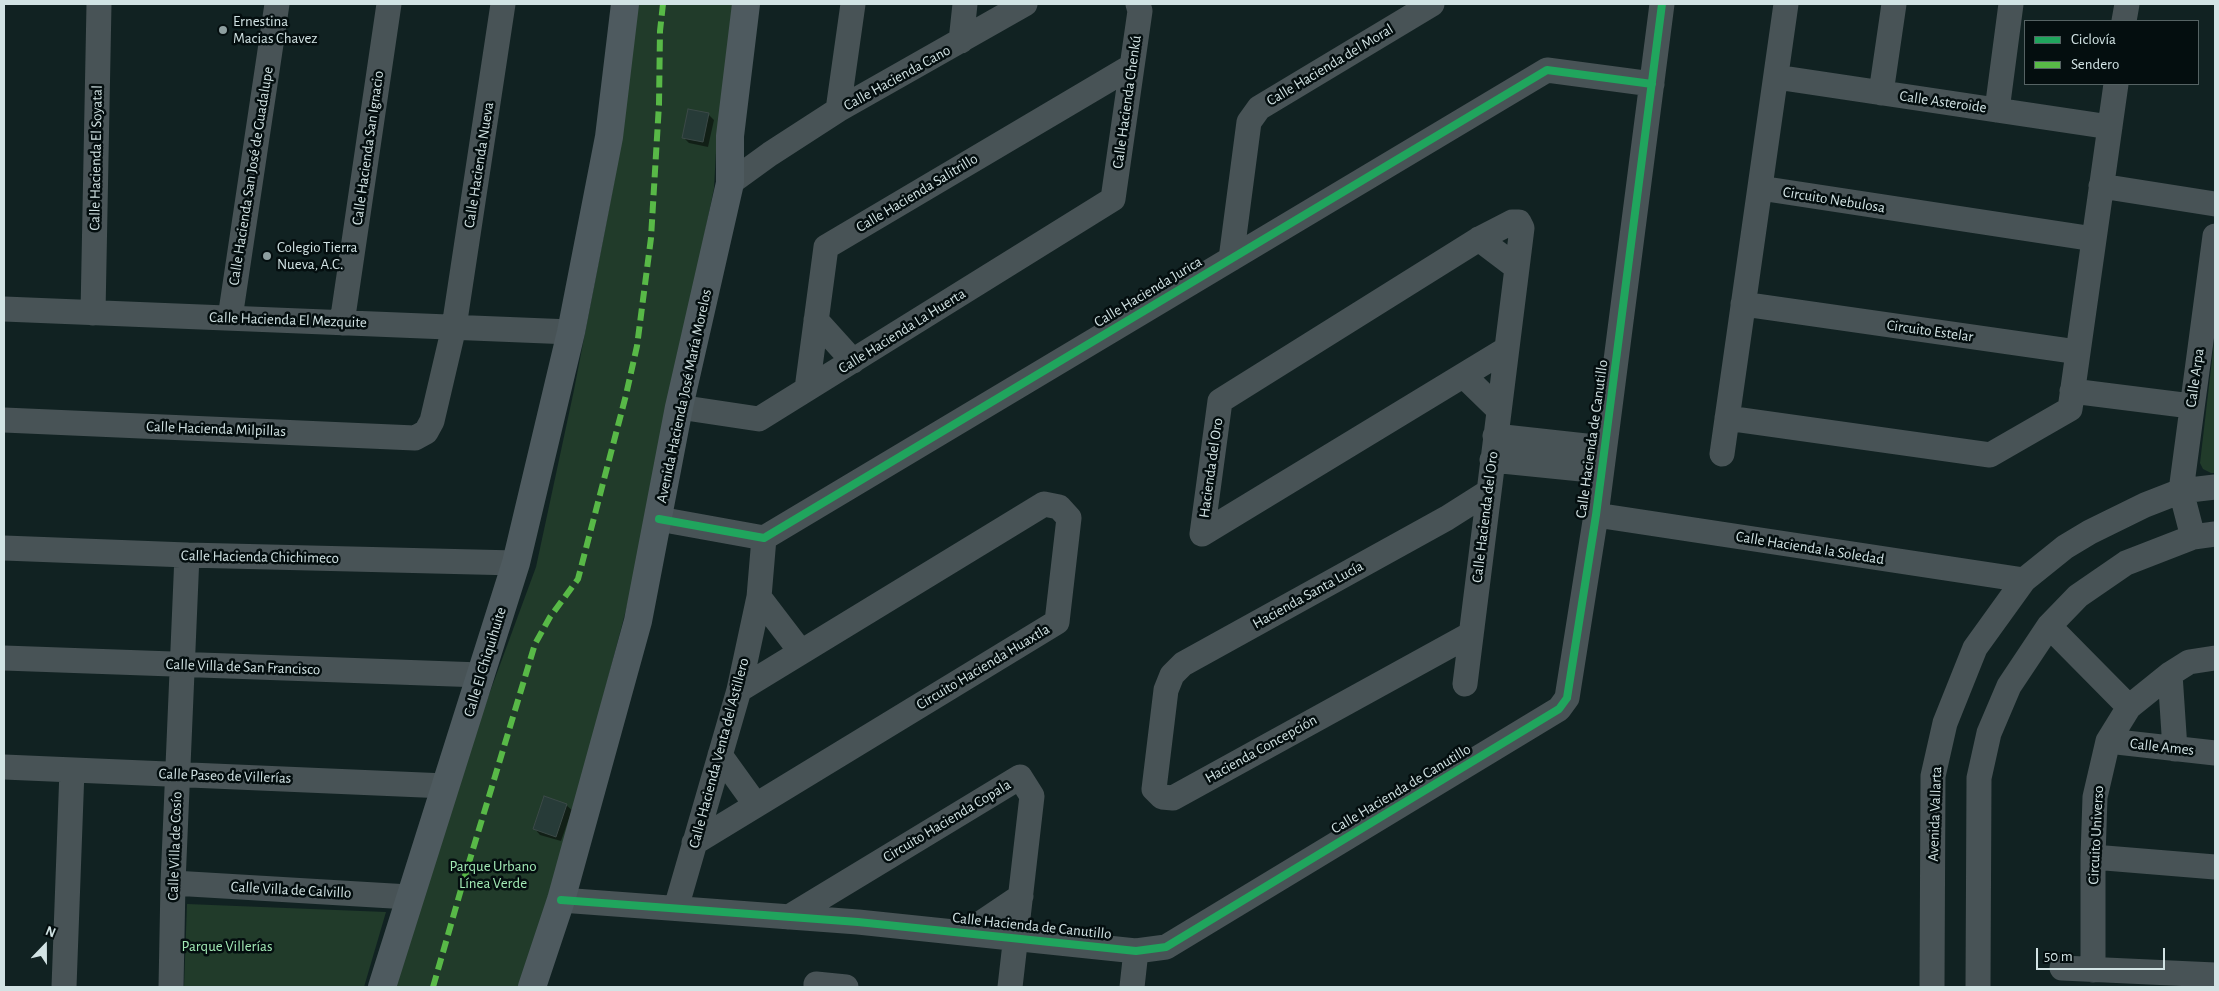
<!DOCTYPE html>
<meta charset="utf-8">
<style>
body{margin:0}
#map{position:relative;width:2219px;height:991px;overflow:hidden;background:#122;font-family:"Alegreya Sans",sans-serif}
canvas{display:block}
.frame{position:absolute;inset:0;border:5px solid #d2e3e4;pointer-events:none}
.legend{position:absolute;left:2024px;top:20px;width:175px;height:65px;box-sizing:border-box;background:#040e0f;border:1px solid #566364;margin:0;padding:6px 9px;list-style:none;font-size:15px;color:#d2e3e4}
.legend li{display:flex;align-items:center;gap:10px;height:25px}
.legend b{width:25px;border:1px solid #566364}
.north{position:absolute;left:20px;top:921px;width:50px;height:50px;-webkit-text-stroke:4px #040e0f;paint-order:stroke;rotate:22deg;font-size:14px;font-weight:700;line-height:20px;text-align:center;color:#d2e3e4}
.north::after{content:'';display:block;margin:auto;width:18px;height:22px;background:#d2e3e4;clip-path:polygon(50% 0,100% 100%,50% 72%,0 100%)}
.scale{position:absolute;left:2036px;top:948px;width:129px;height:22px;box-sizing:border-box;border:2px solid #d2e3e4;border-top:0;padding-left:6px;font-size:15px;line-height:18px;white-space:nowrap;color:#d2e3e4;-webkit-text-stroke:4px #040e0f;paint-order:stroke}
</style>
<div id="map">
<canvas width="2219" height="991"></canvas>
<div class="frame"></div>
<ul class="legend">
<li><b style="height:6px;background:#20a55d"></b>Ciclovía</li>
<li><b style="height:6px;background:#58b947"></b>Sendero</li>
</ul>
<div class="north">N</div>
<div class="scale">50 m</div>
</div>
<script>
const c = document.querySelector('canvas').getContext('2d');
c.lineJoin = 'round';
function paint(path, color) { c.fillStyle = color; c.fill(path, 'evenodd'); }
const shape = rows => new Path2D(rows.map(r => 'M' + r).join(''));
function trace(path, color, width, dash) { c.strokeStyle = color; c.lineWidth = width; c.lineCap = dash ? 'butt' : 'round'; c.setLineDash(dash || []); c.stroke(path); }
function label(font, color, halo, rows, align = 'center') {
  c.font = font + ' "Alegreya Sans",sans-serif'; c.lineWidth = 5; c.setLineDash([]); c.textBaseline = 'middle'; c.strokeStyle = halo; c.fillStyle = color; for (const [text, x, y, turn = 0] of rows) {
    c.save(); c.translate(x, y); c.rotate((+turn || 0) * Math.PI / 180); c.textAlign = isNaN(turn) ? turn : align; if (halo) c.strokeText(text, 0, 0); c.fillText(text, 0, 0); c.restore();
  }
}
paint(shape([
 [637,4,735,4,717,133,714,188,638,564,551,896,520,987,394,987,455,787,536,567,574,390,614,182],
 [2215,334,2215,473,2211,473,2203,469,2200,463],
 [187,904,386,912,364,987,184,987]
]), '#213b2a');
paint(shape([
 [708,114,714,120,708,147,689,143,683,137],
 [566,805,572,810,561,841,540,835,535,829]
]), '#0007');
const building = shape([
 [688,109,709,113,703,142,682,138,688,109],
 [544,796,567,804,556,837,533,829,544,796]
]);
paint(building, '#273b38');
trace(building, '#3b4947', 1);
trace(shape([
 [2124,21,2127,4],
 [961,41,965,4],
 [1776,77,2110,127],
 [1881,93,1894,4],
 [838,110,853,4],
 [1997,110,2011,4],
 [730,183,770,154,838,110,1025,4],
 [2101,186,2215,204],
 [1760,188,2094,239],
 [1479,239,1516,267],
 [1231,259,1249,122,1259,108,1432,4],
 [1743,304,2078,352],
 [4,309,571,332],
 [93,313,99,4],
 [230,318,277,4],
 [816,320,853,361],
 [342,323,389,4],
 [1464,376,1498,409],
 [807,389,826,247,1132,66],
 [2072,391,2191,406],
 [679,407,759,419,1113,199,1140,11,1138,4],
 [1727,418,1990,455,2070,409,2116,84],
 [4,420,415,438,426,432,432,421,454,327,503,4],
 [1495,436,1604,448],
 [1722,454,1786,4],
 [1492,460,1601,471],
 [1596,515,2024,580],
 [659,519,764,538,1547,70,1652,84],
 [1202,534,1220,401,1479,239,1512,222,1519,222,1522,228,1465,684],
 [1202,534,1505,350],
 [2193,537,2181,491,2215,236],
 [4,548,187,555,516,563],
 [759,597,801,652],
 [2049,626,2129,707],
 [1471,634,1173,798,1162,797,1154,789,1166,690,1172,675,1183,664,1447,518,1488,492],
 [4,658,481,675],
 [2170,674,2175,749],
 [2108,741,2215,753],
 [720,755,756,805],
 [4,767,446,786],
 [694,843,1057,622,1069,518,1059,507,1044,504,739,690],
 [2093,857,2215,867],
 [173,883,409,897],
 [561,900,858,922,1136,951,1166,947,1559,709,1567,698,1596,515,1662,4],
 [676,908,739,690,759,597,764,538],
 [789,917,1020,777,1032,796,1010,987],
 [966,933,1021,896],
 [2062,968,2215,975],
 [2093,970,2093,857,2095,797,2108,741,2129,707,2170,674,2189,662,2215,658],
 [64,987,72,770],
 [171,987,173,883,187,555],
 [816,987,816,984,846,987],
 [1132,987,1136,951],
 [1932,987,1933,776,1945,723,1975,648,2024,580,2065,547,2090,532,2145,505,2181,491,2215,487],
 [1978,987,1979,778,1989,733,2009,686,2049,626,2078,596,2126,563,2193,537,2215,534]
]), '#485356', 25);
trace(shape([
 [382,987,516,563,571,332,609,137,625,4],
 [532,987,561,900,638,621,679,407,730,183,730,136,746,4]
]), '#4e5a5f', 28);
trace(shape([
 [433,987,464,879,535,644,550,617,578,579,626,395,637,346,651,238,659,104,660,31,663,4]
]), '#58b947', 6, [12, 6]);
trace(shape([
 [659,519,764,538,1547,70,1652,84],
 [561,900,858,922,1136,951,1166,947,1559,709,1567,698,1596,515,1662,4]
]), '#20a55d', 8);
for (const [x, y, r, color] of [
 [223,30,5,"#8e9fa0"],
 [267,256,5,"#8e9fa0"]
]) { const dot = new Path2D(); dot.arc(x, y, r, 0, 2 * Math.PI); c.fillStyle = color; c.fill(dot); trace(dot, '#040e0f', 2); }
label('15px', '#d2e3e4', '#040e0f', [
 ["Ernestina",233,21],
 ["Macias Chavez",233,38],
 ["Colegio Tierra",277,247],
 ["Nueva, A.C.",277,264]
], 'left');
label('15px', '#d2e3e4', '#040e0f', [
 ["Calle Hacienda del Moral",1330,65,-31],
 ["Calle Hacienda Cano",897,78,-29],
 ["Calle Hacienda Chenkú",1127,102,-82],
 ["Calle Asteroide",1943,102,8],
 ["Calle Hacienda San Ignacio",368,148,-82],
 ["Calle Hacienda El Soyatal",96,158,-89],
 ["Calle Hacienda Nueva",479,165,-81],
 ["Calle Hacienda San José de Guadalupe",251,176,-81],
 ["Calle Hacienda Salitrillo",917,193,-31],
 ["Circuito Nebulosa",1834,200,9],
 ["Calle Hacienda Jurica",1148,292,-31],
 ["Calle Hacienda El Mezquite",288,320,2],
 ["Calle Hacienda La Huerta",902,331,-32],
 ["Circuito Estelar",1930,331,8],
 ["Calle Arpa",2195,378,-82],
 ["Avenida Hacienda José María Morelos",684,396,-78],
 ["Calle Hacienda Milpillas",216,429,2],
 ["Calle Hacienda de Canutillo",1592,439,-82],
 ["Hacienda del Oro",1211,468,-82],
 ["Calle Hacienda del Oro",1485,517,-83],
 ["Calle Hacienda la Soledad",1810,548,9],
 ["Calle Hacienda Chichimeco",260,557,1],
 ["Hacienda Santa Lucía",1308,595,-29],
 ["Calle El Chiquihuite",485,662,-73],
 ["Calle Villa de San Francisco",243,667,2],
 ["Circuito Hacienda Huaxtla",983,667,-31],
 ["Calle Ames",2162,747,6],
 ["Hacienda Concepción",1261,749,-29],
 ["Calle Hacienda Venta del Astillero",719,753,-75],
 ["Calle Paseo de Villerías",225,776,2],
 ["Calle Hacienda de Canutillo",1401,789,-31],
 ["Avenida Vallarta",1935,814,-88],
 ["Circuito Hacienda Copala",947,821,-31],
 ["Circuito Universo",2096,835,-87],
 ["Calle Villa de Cosío",175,846,-88],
 ["Calle Villa de Calvillo",291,890,3],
 ["Calle Hacienda de Canutillo",1032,926,6]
]);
label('15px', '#a2eab5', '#040e0f', [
 ["Parque Urbano",493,866],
 ["Línea Verde",493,883],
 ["Parque Villerías",227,946]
]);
</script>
